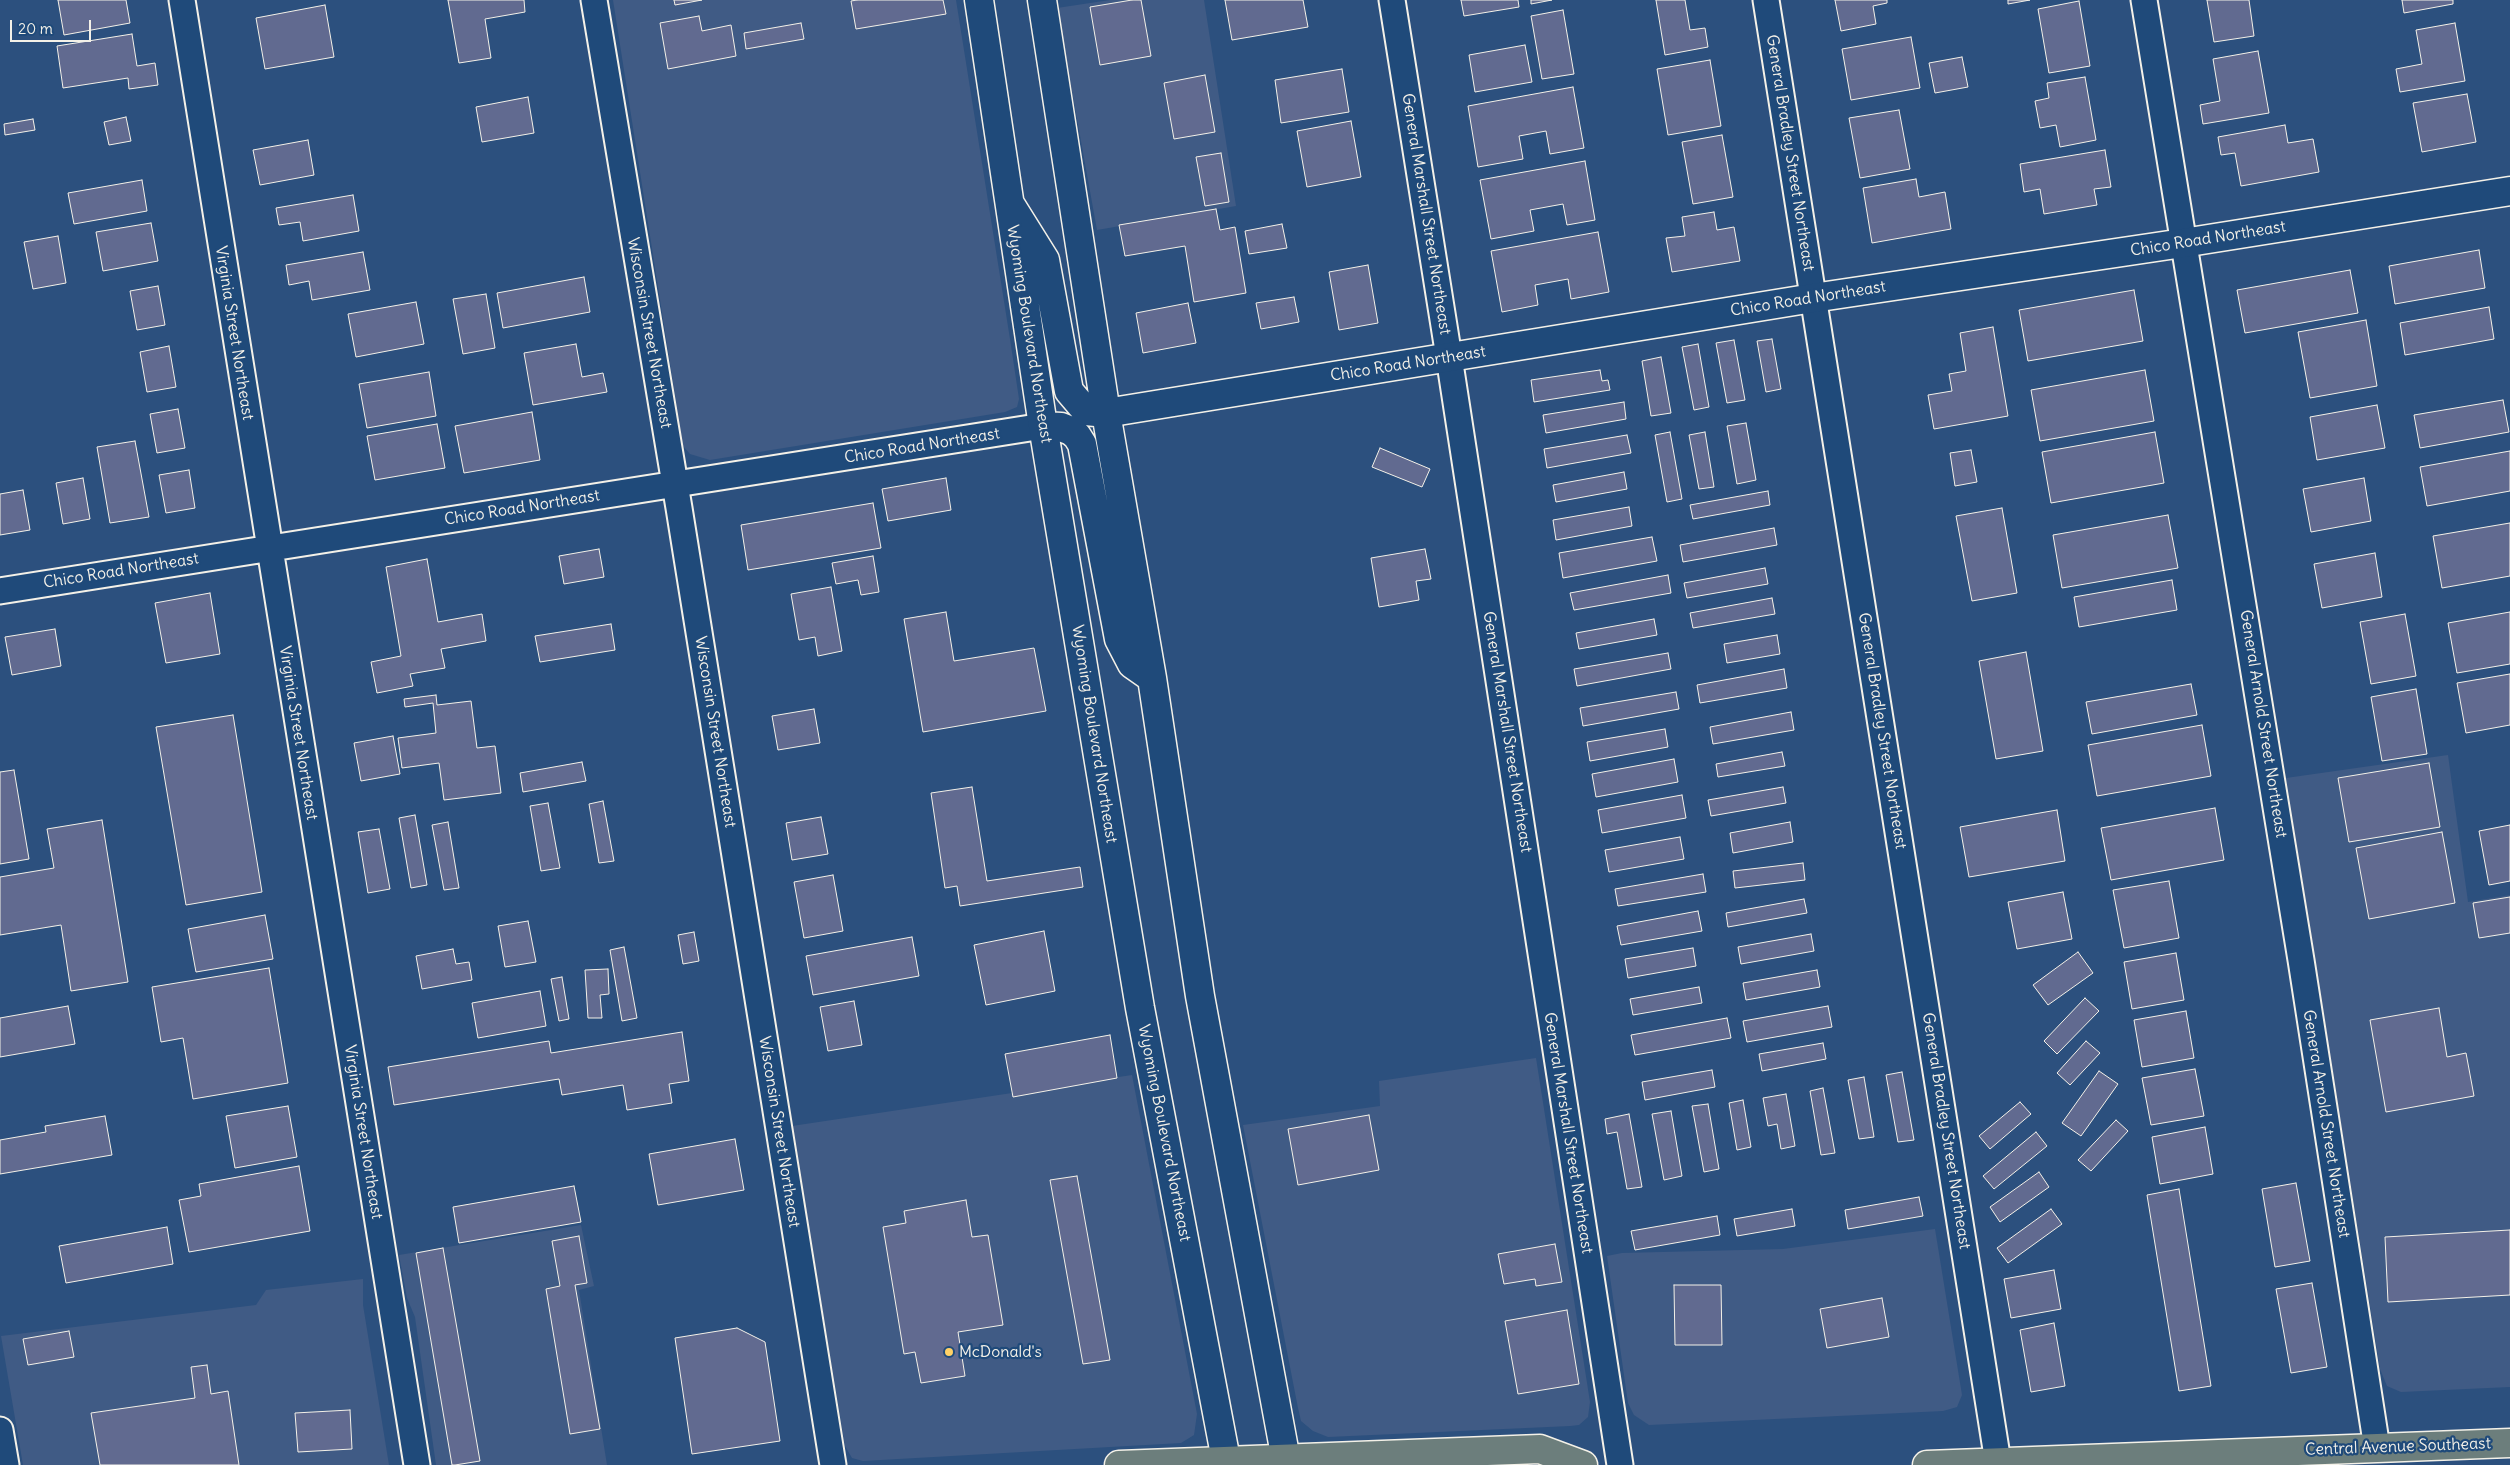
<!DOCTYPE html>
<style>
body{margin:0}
#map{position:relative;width:2510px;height:1465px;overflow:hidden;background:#2c507e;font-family:Delius,sans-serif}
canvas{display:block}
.scale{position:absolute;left:10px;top:20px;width:81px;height:22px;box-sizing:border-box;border:2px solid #f4f1e8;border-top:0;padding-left:6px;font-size:15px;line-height:18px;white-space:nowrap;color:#f4f1e8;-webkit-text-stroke:4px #1f4a7a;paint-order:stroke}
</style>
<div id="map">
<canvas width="2510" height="1465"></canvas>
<div class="scale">20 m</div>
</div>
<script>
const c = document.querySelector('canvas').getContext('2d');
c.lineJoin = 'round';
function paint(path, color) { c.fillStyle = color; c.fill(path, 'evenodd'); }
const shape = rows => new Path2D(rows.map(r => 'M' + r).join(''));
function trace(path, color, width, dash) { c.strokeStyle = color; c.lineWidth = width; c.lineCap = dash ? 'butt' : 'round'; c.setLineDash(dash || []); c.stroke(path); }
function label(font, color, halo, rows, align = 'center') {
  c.font = font + ' Delius,sans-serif'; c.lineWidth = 4.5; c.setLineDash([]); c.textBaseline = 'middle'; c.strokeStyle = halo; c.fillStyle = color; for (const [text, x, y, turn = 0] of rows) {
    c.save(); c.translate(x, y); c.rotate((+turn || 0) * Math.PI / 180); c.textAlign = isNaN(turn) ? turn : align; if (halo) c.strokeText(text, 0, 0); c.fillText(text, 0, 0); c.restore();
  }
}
paint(shape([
 [613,0,956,0,1010,339,1019,399,1017,407,1005,412,710,460,690,454,683,446],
 [1110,0,1204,0,1236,206,1097,230,1057,8],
 [2448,755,2468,902,2510,895,2510,1387,2401,1392,2387,1386,2380,1369,2286,778],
 [1536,1058,1590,1402,1588,1417,1579,1425,1570,1426,1328,1437,1313,1431,1301,1421,1298,1408,1243,1125,1380,1106,1379,1081],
 [1132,1075,1197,1414,1194,1435,1181,1443,863,1461,852,1458,845,1446,792,1126],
 [581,1225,594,1286,579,1290,607,1465,436,1465,415,1317,407,1298,399,1255],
 [1935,1229,1962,1395,1957,1407,1943,1411,1649,1425,1634,1415,1628,1403,1607,1256,1622,1253,1783,1249],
 [363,1279,363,1305,389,1465,23,1465,1,1336,256,1305,266,1290]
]), '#405b85');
const building = shape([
 [58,0,126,0,130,23,64,35,58,0],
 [448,0,524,0,525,12,485,19,491,58,459,63,448,0],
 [674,0,702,0,675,5,674,0],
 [857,0,943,0,946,14,856,29,851,1,857,0],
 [1132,0,1141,0,1151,56,1100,65,1090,7,1132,0],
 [1225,0,1303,0,1308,27,1232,40,1225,0],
 [1461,0,1518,0,1519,7,1464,16,1461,0],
 [1531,0,1552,0,1531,4,1531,0],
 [1656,0,1685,0,1690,30,1705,28,1708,47,1665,55,1656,0],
 [1835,0,1887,0,1887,3,1873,6,1876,24,1841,31,1835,0],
 [2008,0,2030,0,2008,4,2008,0],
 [2207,0,2249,0,2254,36,2214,42,2207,0],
 [2402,0,2453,0,2453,4,2404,13,2402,0],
 [2079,1,2090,66,2049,73,2038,9,2079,1],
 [325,5,334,57,265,69,256,18,325,5],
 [1563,10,1574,74,1542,79,1531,16,1563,10],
 [699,16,702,31,731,25,736,56,668,69,660,23,699,16],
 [801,23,804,39,746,49,744,33,801,23],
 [2455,23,2465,81,2400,92,2396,69,2422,64,2416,30,2455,23],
 [132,34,137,66,155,63,158,85,129,89,128,78,63,88,57,46,132,34],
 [1911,37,1920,88,1851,100,1842,49,1911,37],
 [1525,45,1532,82,1475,92,1469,55,1525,45],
 [2258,51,2269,113,2203,124,2200,105,2220,101,2213,59,2258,51],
 [1962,57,1968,87,1935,93,1929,63,1962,57],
 [1710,60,1721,126,1668,135,1657,69,1710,60],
 [1342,69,1349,112,1281,123,1275,80,1342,69],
 [1205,75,1215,132,1174,139,1164,83,1205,75],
 [2085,77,2096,140,2060,147,2056,125,2040,128,2035,101,2049,98,2047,83,2085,77],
 [1573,87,1584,148,1550,154,1546,131,1519,136,1523,159,1478,167,1468,106,1573,87],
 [2467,94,2476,142,2422,152,2413,103,2467,94],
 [528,97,534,133,482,142,476,107,528,97],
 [1899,110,1910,169,1860,178,1849,118,1899,110],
 [126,117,131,141,109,145,104,122,126,117],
 [33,119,35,130,5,135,4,124,33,119],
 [1351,121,1361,177,1307,187,1297,131,1351,121],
 [2285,125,2288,143,2313,139,2319,172,2241,186,2235,153,2221,155,2218,137,2285,125],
 [1722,135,1733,197,1693,204,1682,142,1722,135],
 [308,140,314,175,260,185,253,150,308,140],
 [2105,150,2111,187,2094,189,2097,205,2044,214,2040,189,2024,192,2020,164,2105,150],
 [1221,153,1229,202,1205,206,1196,157,1221,153],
 [1585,161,1595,220,1567,225,1563,204,1530,210,1534,231,1491,239,1480,180,1585,161],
 [1916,179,1919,197,1945,192,1951,229,1872,243,1863,188,1916,179],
 [142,180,147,211,74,224,68,193,142,180],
 [353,195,359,231,303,241,300,222,279,225,276,208,353,195],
 [1216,209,1220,230,1235,227,1246,293,1194,302,1185,246,1125,256,1119,225,1216,209],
 [1714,212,1717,230,1734,227,1740,261,1672,272,1666,238,1685,236,1682,217,1714,212],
 [151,223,158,261,103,271,96,232,151,223],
 [1282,224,1287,248,1249,254,1245,231,1282,224],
 [1598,232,1609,292,1571,299,1568,279,1535,285,1538,305,1502,312,1491,251,1598,232],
 [58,236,66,283,33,289,24,242,58,236],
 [2479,250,2485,288,2395,304,2389,266,2479,250],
 [363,252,370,290,312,300,309,281,289,285,286,265,363,252],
 [1368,265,1378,323,1339,330,1329,272,1368,265],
 [2350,270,2358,313,2245,333,2237,290,2350,270],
 [584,277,590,312,503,328,497,293,584,277],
 [158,286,165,325,137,330,130,291,158,286],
 [2134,290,2143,341,2028,361,2019,310,2134,290],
 [486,294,495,348,463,354,453,299,486,294],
 [1294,297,1299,322,1261,329,1256,303,1294,297],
 [416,302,424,344,356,357,348,314,416,302],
 [1188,303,1196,343,1143,353,1136,313,1188,303],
 [2489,307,2494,339,2405,355,2400,323,2489,307],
 [2366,320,2377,386,2310,398,2298,332,2366,320],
 [1993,327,2008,416,1934,429,1928,395,1952,391,1949,374,1966,371,1960,333,1993,327],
 [1772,339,1781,389,1766,392,1757,341,1772,339],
 [1734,340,1745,400,1727,403,1716,343,1734,340],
 [576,344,582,377,603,373,607,392,533,405,524,353,576,344],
 [1698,344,1709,407,1694,410,1682,347,1698,344],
 [169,346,176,387,147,392,140,352,169,346],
 [1661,357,1671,413,1651,416,1642,361,1661,357],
 [1600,370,1602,381,1608,380,1610,390,1534,402,1531,380,1600,370],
 [2145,370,2154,421,2040,441,2031,390,2145,370],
 [429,372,436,416,367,428,359,384,429,372],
 [2503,400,2509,432,2420,448,2414,415,2503,400],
 [1624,402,1626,419,1546,433,1543,415,1624,402],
 [2377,405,2385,448,2317,460,2310,417,2377,405],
 [178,409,185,448,157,453,150,414,178,409],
 [532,412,540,460,464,473,455,426,532,412],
 [1746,423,1756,480,1737,484,1727,426,1746,423],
 [437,424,445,468,375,480,367,436,437,424],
 [1670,432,1682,499,1667,502,1655,435,1670,432],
 [1705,432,1714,487,1699,489,1689,435,1705,432],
 [2155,432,2164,483,2051,503,2042,452,2155,432],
 [1627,435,1631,453,1547,468,1544,449,1627,435],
 [135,441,149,517,110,523,97,447,135,441],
 [1380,448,1430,469,1422,487,1372,467,1380,448],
 [1971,450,1977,482,1955,486,1950,453,1971,450],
 [2510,451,2510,491,2427,506,2420,467,2510,451],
 [189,470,195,508,166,513,159,475,189,470],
 [1624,472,1627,489,1556,502,1553,485,1624,472],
 [83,478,90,519,63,524,56,483,83,478],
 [946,478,951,510,888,521,882,489,946,478],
 [2364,478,2371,521,2311,532,2303,489,2364,478],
 [23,490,30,530,0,535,0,494,23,490],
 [1768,491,1770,505,1693,519,1690,505,1768,491],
 [873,503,881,548,748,570,741,525,873,503],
 [1629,507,1632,526,1556,540,1553,520,1629,507],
 [2002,508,2017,593,1972,601,1956,516,2002,508],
 [2168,515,2178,568,2062,588,2053,535,2168,515],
 [2510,523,2510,576,2442,588,2433,536,2510,523],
 [1774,528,1777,545,1683,562,1680,545,1774,528],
 [1652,537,1657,561,1563,578,1559,553,1652,537],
 [599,549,604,577,564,584,559,556,599,549],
 [1425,549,1431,579,1416,581,1419,600,1379,607,1371,558,1425,549],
 [2375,553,2382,597,2322,608,2314,564,2375,553],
 [873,556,879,592,861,595,858,580,836,584,832,563,873,556],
 [427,559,438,622,482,614,486,641,441,649,445,668,410,674,413,686,377,693,371,662,401,656,386,567,427,559],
 [1765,568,1768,584,1687,598,1684,583,1765,568],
 [1668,575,1671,593,1574,610,1570,593,1668,575],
 [2172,580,2177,610,2079,627,2074,597,2172,580],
 [831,587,842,651,818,656,815,637,799,640,791,594,831,587],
 [210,593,220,654,166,663,155,603,210,593],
 [1772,598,1775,614,1693,628,1690,613,1772,598],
 [946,612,954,661,1034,648,1046,711,923,732,904,619,946,612],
 [2510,612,2510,664,2457,673,2448,623,2510,612],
 [2405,614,2416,676,2371,684,2360,622,2405,614],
 [1654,619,1657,635,1579,649,1576,633,1654,619],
 [611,624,615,650,540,662,535,636,611,624],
 [55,629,61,666,12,675,5,637,55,629],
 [1777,635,1780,654,1727,663,1724,644,1777,635],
 [2026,652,2043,751,1996,759,1979,661,2026,652],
 [1668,653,1671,669,1577,686,1574,669,1668,653],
 [1784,669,1787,688,1700,703,1697,685,1784,669],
 [2510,674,2510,725,2466,733,2457,683,2510,674],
 [2191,684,2197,715,2092,734,2086,702,2191,684],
 [2416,689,2427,754,2382,761,2371,697,2416,689],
 [1676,692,1679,709,1583,726,1580,708,1676,692],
 [436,695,437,705,471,701,477,748,495,746,501,793,444,800,439,763,402,768,398,738,436,733,433,703,405,707,404,699,436,695],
 [814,709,820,743,778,750,772,716,814,709],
 [1791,712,1794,730,1713,744,1710,727,1791,712],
 [233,715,262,892,186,905,156,727,233,715],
 [2202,725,2211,776,2097,796,2088,745,2202,725],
 [1665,729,1668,747,1590,761,1587,742,1665,729],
 [393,736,400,774,361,781,354,743,393,736],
 [1782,752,1785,766,1718,777,1716,764,1782,752],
 [1674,759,1678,782,1596,797,1592,774,1674,759],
 [582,762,586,781,523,792,520,773,582,762],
 [2429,763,2440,827,2349,842,2338,778,2429,763],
 [14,770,29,859,0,864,0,772,14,770],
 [972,787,987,881,1080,867,1083,887,960,906,957,886,945,888,931,793,972,787],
 [1783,787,1786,803,1711,816,1708,800,1783,787],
 [1682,795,1686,818,1602,833,1598,810,1682,795],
 [603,801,614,861,599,863,589,804,603,801],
 [548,803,560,868,541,871,530,806,548,803],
 [2215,808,2224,860,2111,880,2101,828,2215,808],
 [2057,810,2065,861,1969,877,1960,827,2057,810],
 [415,815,427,885,411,888,399,818,415,815],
 [821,817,828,854,792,860,786,823,821,817],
 [102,820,128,982,71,991,61,925,0,935,0,877,54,868,47,829,102,820],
 [448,822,459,888,444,890,432,825,448,822],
 [1790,822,1793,842,1733,853,1730,833,1790,822],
 [2510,825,2510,881,2489,885,2479,831,2510,825],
 [379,829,390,889,368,893,358,832,379,829],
 [2442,832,2455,903,2369,919,2356,848,2442,832],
 [1680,837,1684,859,1609,872,1605,850,1680,837],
 [1803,863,1805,880,1735,888,1733,871,1803,863],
 [1703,874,1706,892,1618,906,1615,889,1703,874],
 [833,875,843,931,804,938,794,882,833,875],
 [2169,881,2179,938,2124,948,2113,890,2169,881],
 [2063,892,2072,939,2017,949,2008,902,2063,892],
 [2510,897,2510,933,2479,938,2473,903,2510,897],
 [1804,899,1807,913,1728,927,1726,913,1804,899],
 [1698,911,1702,931,1621,945,1617,926,1698,911],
 [265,915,273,959,196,972,188,929,265,915],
 [528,921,536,962,505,967,498,926,528,921],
 [1044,931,1055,991,986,1005,974,945,1044,931],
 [694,932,699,961,683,964,678,935,694,932],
 [1811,934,1814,951,1741,964,1738,947,1811,934],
 [912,937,919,976,813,995,806,956,912,937],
 [624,947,637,1018,622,1021,610,950,624,947],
 [1693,948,1696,966,1628,978,1625,959,1693,948],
 [453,949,456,964,469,962,472,980,422,989,416,956,453,949],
 [2078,952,2093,973,2048,1005,2033,985,2078,952],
 [2176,953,2184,1000,2132,1009,2124,962,2176,953],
 [269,968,288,1083,193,1099,183,1038,161,1042,152,987,269,968],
 [608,969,609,994,600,995,602,1018,588,1018,585,970,608,969],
 [1817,970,1820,987,1746,1000,1743,983,1817,970],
 [562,977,569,1019,559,1021,551,979,562,977],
 [1699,987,1702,1003,1633,1015,1630,999,1699,987],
 [540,991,546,1026,478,1038,472,1003,540,991],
 [2085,998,2099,1011,2057,1054,2044,1041,2085,998],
 [854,1001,862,1045,828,1051,820,1007,854,1001],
 [68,1006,75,1044,0,1057,0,1018,68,1006],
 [1828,1006,1832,1027,1747,1042,1743,1021,1828,1006],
 [2439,1008,2447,1057,2466,1053,2474,1096,2386,1112,2370,1020,2439,1008],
 [2186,1011,2194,1058,2142,1067,2134,1020,2186,1011],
 [1727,1018,1731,1038,1635,1055,1631,1035,1727,1018],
 [682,1032,689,1081,669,1084,672,1103,627,1110,623,1085,562,1095,559,1079,394,1105,388,1067,549,1041,551,1053,682,1032],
 [1110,1035,1117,1078,1013,1097,1005,1054,1110,1035],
 [2086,1041,2100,1053,2070,1085,2057,1073,2086,1041],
 [1823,1043,1826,1059,1762,1071,1759,1054,1823,1043],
 [2195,1069,2204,1116,2151,1125,2142,1078,2195,1069],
 [1712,1070,1715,1087,1645,1100,1642,1082,1712,1070],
 [2099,1071,2118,1084,2081,1136,2062,1123,2099,1071],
 [1902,1072,1914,1140,1898,1142,1886,1075,1902,1072],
 [1864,1077,1874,1137,1859,1139,1848,1080,1864,1077],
 [1823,1088,1835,1153,1821,1155,1810,1091,1823,1088],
 [1786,1094,1795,1146,1781,1149,1777,1124,1768,1126,1763,1098,1786,1094],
 [1743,1100,1751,1147,1737,1150,1729,1103,1743,1100],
 [2020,1102,2031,1114,1990,1149,1979,1136,2020,1102],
 [1708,1104,1719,1169,1704,1172,1692,1106,1708,1104],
 [288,1106,297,1157,235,1168,226,1116,288,1106],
 [1671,1111,1682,1176,1664,1180,1652,1114,1671,1111],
 [1629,1114,1642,1187,1627,1189,1617,1132,1607,1134,1605,1119,1629,1114],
 [1369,1115,1379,1170,1298,1185,1288,1129,1369,1115],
 [105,1116,112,1155,0,1174,0,1140,46,1132,45,1126,105,1116],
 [2116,1120,2128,1131,2091,1171,2078,1160,2116,1120],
 [2205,1127,2213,1174,2160,1184,2152,1137,2205,1127],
 [2036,1132,2047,1146,1994,1189,1983,1176,2036,1132],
 [735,1139,744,1190,658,1205,649,1154,735,1139],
 [299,1166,310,1231,189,1252,179,1200,201,1196,199,1184,299,1166],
 [2039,1172,2049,1187,2000,1222,1990,1207,2039,1172],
 [1077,1176,1110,1360,1083,1364,1050,1180,1077,1176],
 [2296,1183,2310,1261,2275,1267,2262,1189,2296,1183],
 [574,1186,581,1222,459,1243,453,1207,574,1186],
 [2179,1189,2211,1386,2179,1391,2147,1195,2179,1189],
 [1919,1197,1923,1216,1848,1229,1845,1210,1919,1197],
 [966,1200,972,1237,988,1235,1003,1325,958,1332,965,1376,921,1383,915,1352,904,1354,883,1227,906,1223,904,1211,966,1200],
 [1792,1209,1795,1226,1737,1236,1734,1219,1792,1209],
 [2051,1209,2062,1224,2008,1263,1997,1248,2051,1209],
 [1717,1216,1720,1235,1635,1250,1631,1231,1717,1216],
 [167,1227,173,1264,66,1283,59,1246,167,1227],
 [2510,1230,2510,1295,2388,1302,2385,1237,2510,1230],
 [579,1236,587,1283,575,1285,600,1429,570,1434,546,1289,560,1286,552,1241,579,1236],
 [1555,1244,1562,1282,1536,1286,1535,1279,1504,1284,1498,1254,1555,1244],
 [443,1248,480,1461,455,1465,452,1465,416,1253,443,1248],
 [2054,1270,2061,1309,2011,1318,2004,1279,2054,1270],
 [2312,1283,2327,1367,2291,1373,2276,1289,2312,1283],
 [1674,1285,1721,1285,1722,1345,1675,1345,1674,1285],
 [1882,1298,1889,1337,1827,1348,1820,1309,1882,1298],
 [1567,1310,1579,1384,1518,1394,1505,1321,1567,1310],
 [2054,1323,2065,1386,2031,1392,2020,1330,2054,1323],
 [737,1328,765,1342,780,1441,692,1454,675,1338,737,1328],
 [69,1331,74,1357,28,1365,23,1339,69,1331],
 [207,1365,211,1394,228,1391,239,1465,100,1465,91,1413,195,1398,191,1367,207,1365],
 [350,1410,352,1449,298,1452,295,1413,350,1410]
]);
paint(building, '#616a90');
trace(building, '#f4f1e8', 1);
const street = shape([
 [182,0,417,1465],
 [594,0,679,508,833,1465],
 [1392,0,1449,357,1620,1465],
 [1766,0,1998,1462],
 [2144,0,2301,960,2377,1448],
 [0,591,1043,426],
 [0,1430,6,1465]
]);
const secondary = shape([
 [979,0,1043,426,1140,1008,1227,1465],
 [1042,0,1106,413,1152,678,1200,996,1287,1465],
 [1010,204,1045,260,1069,391,1086,411,1106,413,1813,298,2183,243,2510,191],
 [1043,426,1061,427,1071,431,1077,436,1082,444,1119,639,1132,664,1152,678]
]);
const primary = shape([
 [1119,1465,1540,1449,1583,1465],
 [1927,1465,2510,1443]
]);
trace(street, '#f4f1e8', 29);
trace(secondary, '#f4f1e8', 31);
trace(primary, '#f4f1e8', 31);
trace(street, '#1f4a7a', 25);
trace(secondary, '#1f4a7a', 28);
trace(primary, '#6c7e7c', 28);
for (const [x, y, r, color] of [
 [949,1352,5,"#ffd166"]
]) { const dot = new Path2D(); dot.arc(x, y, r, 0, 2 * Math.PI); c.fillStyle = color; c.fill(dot); trace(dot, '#1f4a7a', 2); }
label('16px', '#f4f1e8', '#1f4a7a', [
 ["General Bradley Street Northeast",1790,153,81],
 ["General Marshall Street Northeast",1426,214,81],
 ["Chico Road Northeast",2208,239,-9],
 ["Chico Road Northeast",1808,299,-9],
 ["Virginia Street Northeast",234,333,81],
 ["Wisconsin Street Northeast",649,333,80],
 ["Wyoming Boulevard Northeast",1029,334,81],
 ["Chico Road Northeast",1408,364,-9],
 ["Chico Road Northeast",922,446,-9],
 ["Chico Road Northeast",522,508,-9],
 ["Chico Road Northeast",121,571,-9],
 ["General Arnold Street Northeast",2263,724,81],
 ["General Bradley Street Northeast",1882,731,81],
 ["Wisconsin Street Northeast",715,732,81],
 ["General Marshall Street Northeast",1507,732,81],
 ["Virginia Street Northeast",298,733,81],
 ["Wyoming Boulevard Northeast",1094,734,81],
 ["General Arnold Street Northeast",2326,1124,81],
 ["General Bradley Street Northeast",1946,1131,81],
 ["Virginia Street Northeast",363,1132,81],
 ["Wisconsin Street Northeast",779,1132,81],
 ["Wyoming Boulevard Northeast",1164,1133,79],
 ["General Marshall Street Northeast",1568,1133,81],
 ["Central Avenue Southeast",2398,1447,-2]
]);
label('16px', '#f4f1e8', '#1f4a7a', [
 ["McDonald's",959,1352]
], 'left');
</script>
